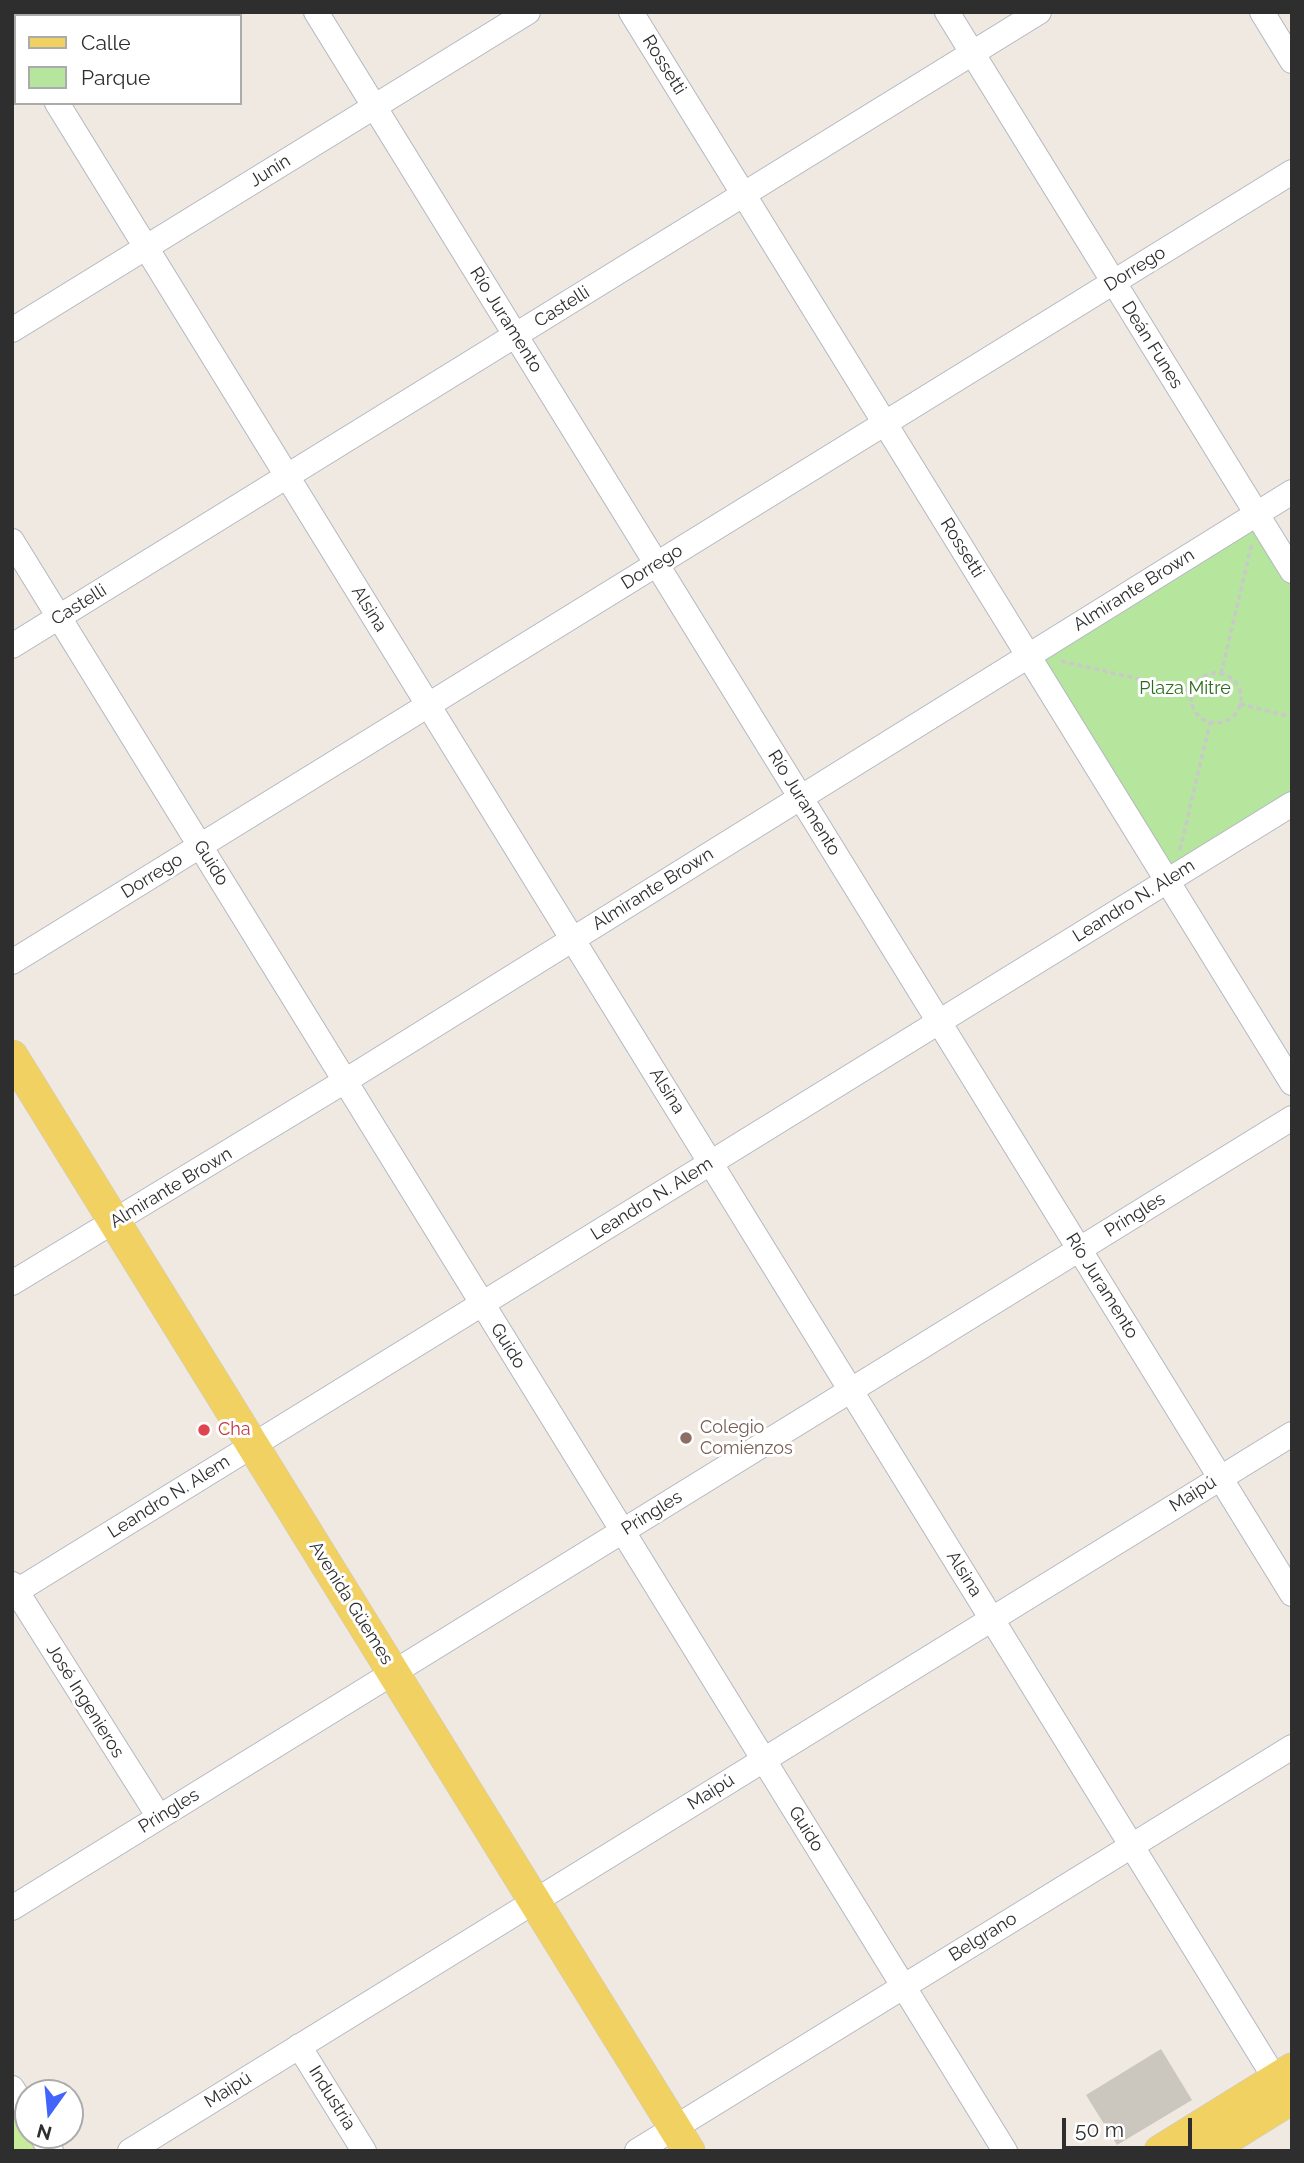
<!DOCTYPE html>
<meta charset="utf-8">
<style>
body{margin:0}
#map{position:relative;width:1304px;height:2163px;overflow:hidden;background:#efe9e1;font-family:Raleway,sans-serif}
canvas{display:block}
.frame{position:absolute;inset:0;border:14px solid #2e2e2e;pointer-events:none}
.legend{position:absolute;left:14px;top:14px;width:228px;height:91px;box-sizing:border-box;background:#fff;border:2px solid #ababab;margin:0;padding:9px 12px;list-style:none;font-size:21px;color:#2e2e2e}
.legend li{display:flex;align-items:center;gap:14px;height:35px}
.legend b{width:35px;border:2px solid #ababab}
.north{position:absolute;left:14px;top:2079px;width:70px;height:70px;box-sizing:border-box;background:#fff;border:2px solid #ababab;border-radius:50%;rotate:195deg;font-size:19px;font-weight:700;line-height:28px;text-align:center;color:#2e2e2e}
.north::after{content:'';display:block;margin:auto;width:24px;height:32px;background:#4264fb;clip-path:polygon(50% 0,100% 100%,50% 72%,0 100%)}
.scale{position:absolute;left:1062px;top:2118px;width:130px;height:32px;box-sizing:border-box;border:4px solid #2e2e2e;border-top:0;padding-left:9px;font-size:21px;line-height:24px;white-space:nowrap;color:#2e2e2e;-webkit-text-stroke:5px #fff;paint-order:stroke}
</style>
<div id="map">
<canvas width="1304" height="2163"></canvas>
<div class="frame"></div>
<ul class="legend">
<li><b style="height:9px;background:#f2d163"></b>Calle</li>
<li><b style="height:19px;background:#b6e59e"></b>Parque</li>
</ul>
<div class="north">N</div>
<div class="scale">50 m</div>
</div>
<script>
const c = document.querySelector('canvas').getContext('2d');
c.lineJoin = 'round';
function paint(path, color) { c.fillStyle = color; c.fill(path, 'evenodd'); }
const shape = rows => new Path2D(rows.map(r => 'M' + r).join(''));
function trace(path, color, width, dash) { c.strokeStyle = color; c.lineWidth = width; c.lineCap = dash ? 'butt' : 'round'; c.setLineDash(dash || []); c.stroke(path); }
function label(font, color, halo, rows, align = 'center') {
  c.font = font + ' Raleway,sans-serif'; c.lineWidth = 6; c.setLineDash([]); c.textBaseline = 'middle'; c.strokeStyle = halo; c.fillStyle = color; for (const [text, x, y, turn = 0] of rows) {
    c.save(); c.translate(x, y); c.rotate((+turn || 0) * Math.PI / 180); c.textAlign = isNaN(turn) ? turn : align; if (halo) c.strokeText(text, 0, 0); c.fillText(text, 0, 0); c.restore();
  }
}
paint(shape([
 [1257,519,1292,577,1292,802,1175,874,1039,655]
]), '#b6e59e');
paint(shape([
 [12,2114,36,2151,12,2151]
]), '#c9ec9a');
paint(shape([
 [1161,2049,1192,2100,1117,2145,1086,2095]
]), '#cbc7bf');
const minor = shape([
 [316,12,1292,1594],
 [631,12,1292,1083],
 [947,12,1292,571],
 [1262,12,1292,61],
 [57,103,1284,2093],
 [12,330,528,12],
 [12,541,1005,2151],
 [12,646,1039,12],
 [12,962,1292,172],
 [12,1283,345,1081,1292,492],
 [12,1584,159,1817],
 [12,1594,1292,804],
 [12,1908,1292,1118],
 [299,2046,364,2151],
 [12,2088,28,2113],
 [41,2135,51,2151],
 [130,2151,1292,1434],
 [637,2151,1292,1747]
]);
const major = shape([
 [12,18,21,12],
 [12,1056,689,2151],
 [1160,2151,1292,2069],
 [1207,2151,1292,2098]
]);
trace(minor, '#b4b7c1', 26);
trace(major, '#c9c9c9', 33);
trace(shape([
 [1061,661,1191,691],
 '1191 698a25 25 0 1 1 50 0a25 25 0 1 1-50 0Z',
 [1221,674,1252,543],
 [1240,704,1292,717],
 [1180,850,1210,722]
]), '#c9c9c9', 3.5, [5, 3.5]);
trace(minor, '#fff', 24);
trace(major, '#f2d163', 32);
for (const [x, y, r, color] of [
 [204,1430,7,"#e0444e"],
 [686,1438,7,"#8d6e63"]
]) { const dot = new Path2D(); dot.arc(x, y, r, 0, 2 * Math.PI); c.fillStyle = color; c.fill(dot); trace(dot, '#fff', 2.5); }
label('18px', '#2e2e2e', '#fff', [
 ["Rossetti",664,65,58],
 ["Junín",270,171,-32],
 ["Dorrego",1135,269,-32],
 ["Castelli",562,307,-32],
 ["Río Juramento",506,320,58],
 ["Deán Funes",1152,345,58],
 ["Rossetti",962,548,58],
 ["Dorrego",652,567,-32],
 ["Almirante Brown",1134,590,-32],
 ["Castelli",79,605,-32],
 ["Alsina",369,609,58],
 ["Río Juramento",804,803,58],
 ["Guido",211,863,58],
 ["Dorrego",152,876,-32],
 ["Almirante Brown",653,889,-32],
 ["Leandro N. Alem",1134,901,-32],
 ["Alsina",667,1091,58],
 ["Almirante Brown",171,1188,-31],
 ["Leandro N. Alem",652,1199,-32],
 ["Pringles",1135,1215,-32],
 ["Río Juramento",1102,1286,58],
 ["Guido",508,1346,58],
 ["Maipú",1193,1494,-32],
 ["Leandro N. Alem",169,1497,-32],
 ["Pringles",652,1513,-32],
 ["Alsina",964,1574,58],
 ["Avenida Güemes",351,1603,58],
 ["José Ingenieros",85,1701,58],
 ["Maipú",711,1792,-32],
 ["Pringles",169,1811,-32],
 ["Guido",806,1829,58],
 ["Belgrano",983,1937,-32],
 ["Maipú",228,2090,-32],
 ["Industria",332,2098,58]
]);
label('18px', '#2c6e1b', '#fff', [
 ["Plaza Mitre",1185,689]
]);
label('18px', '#785e54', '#fff', [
 ["Colegio",700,1428],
 ["Comienzos",700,1449]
], 'left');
label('18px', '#be3a42', '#fff', [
 ["Cha",218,1430]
], 'left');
</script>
